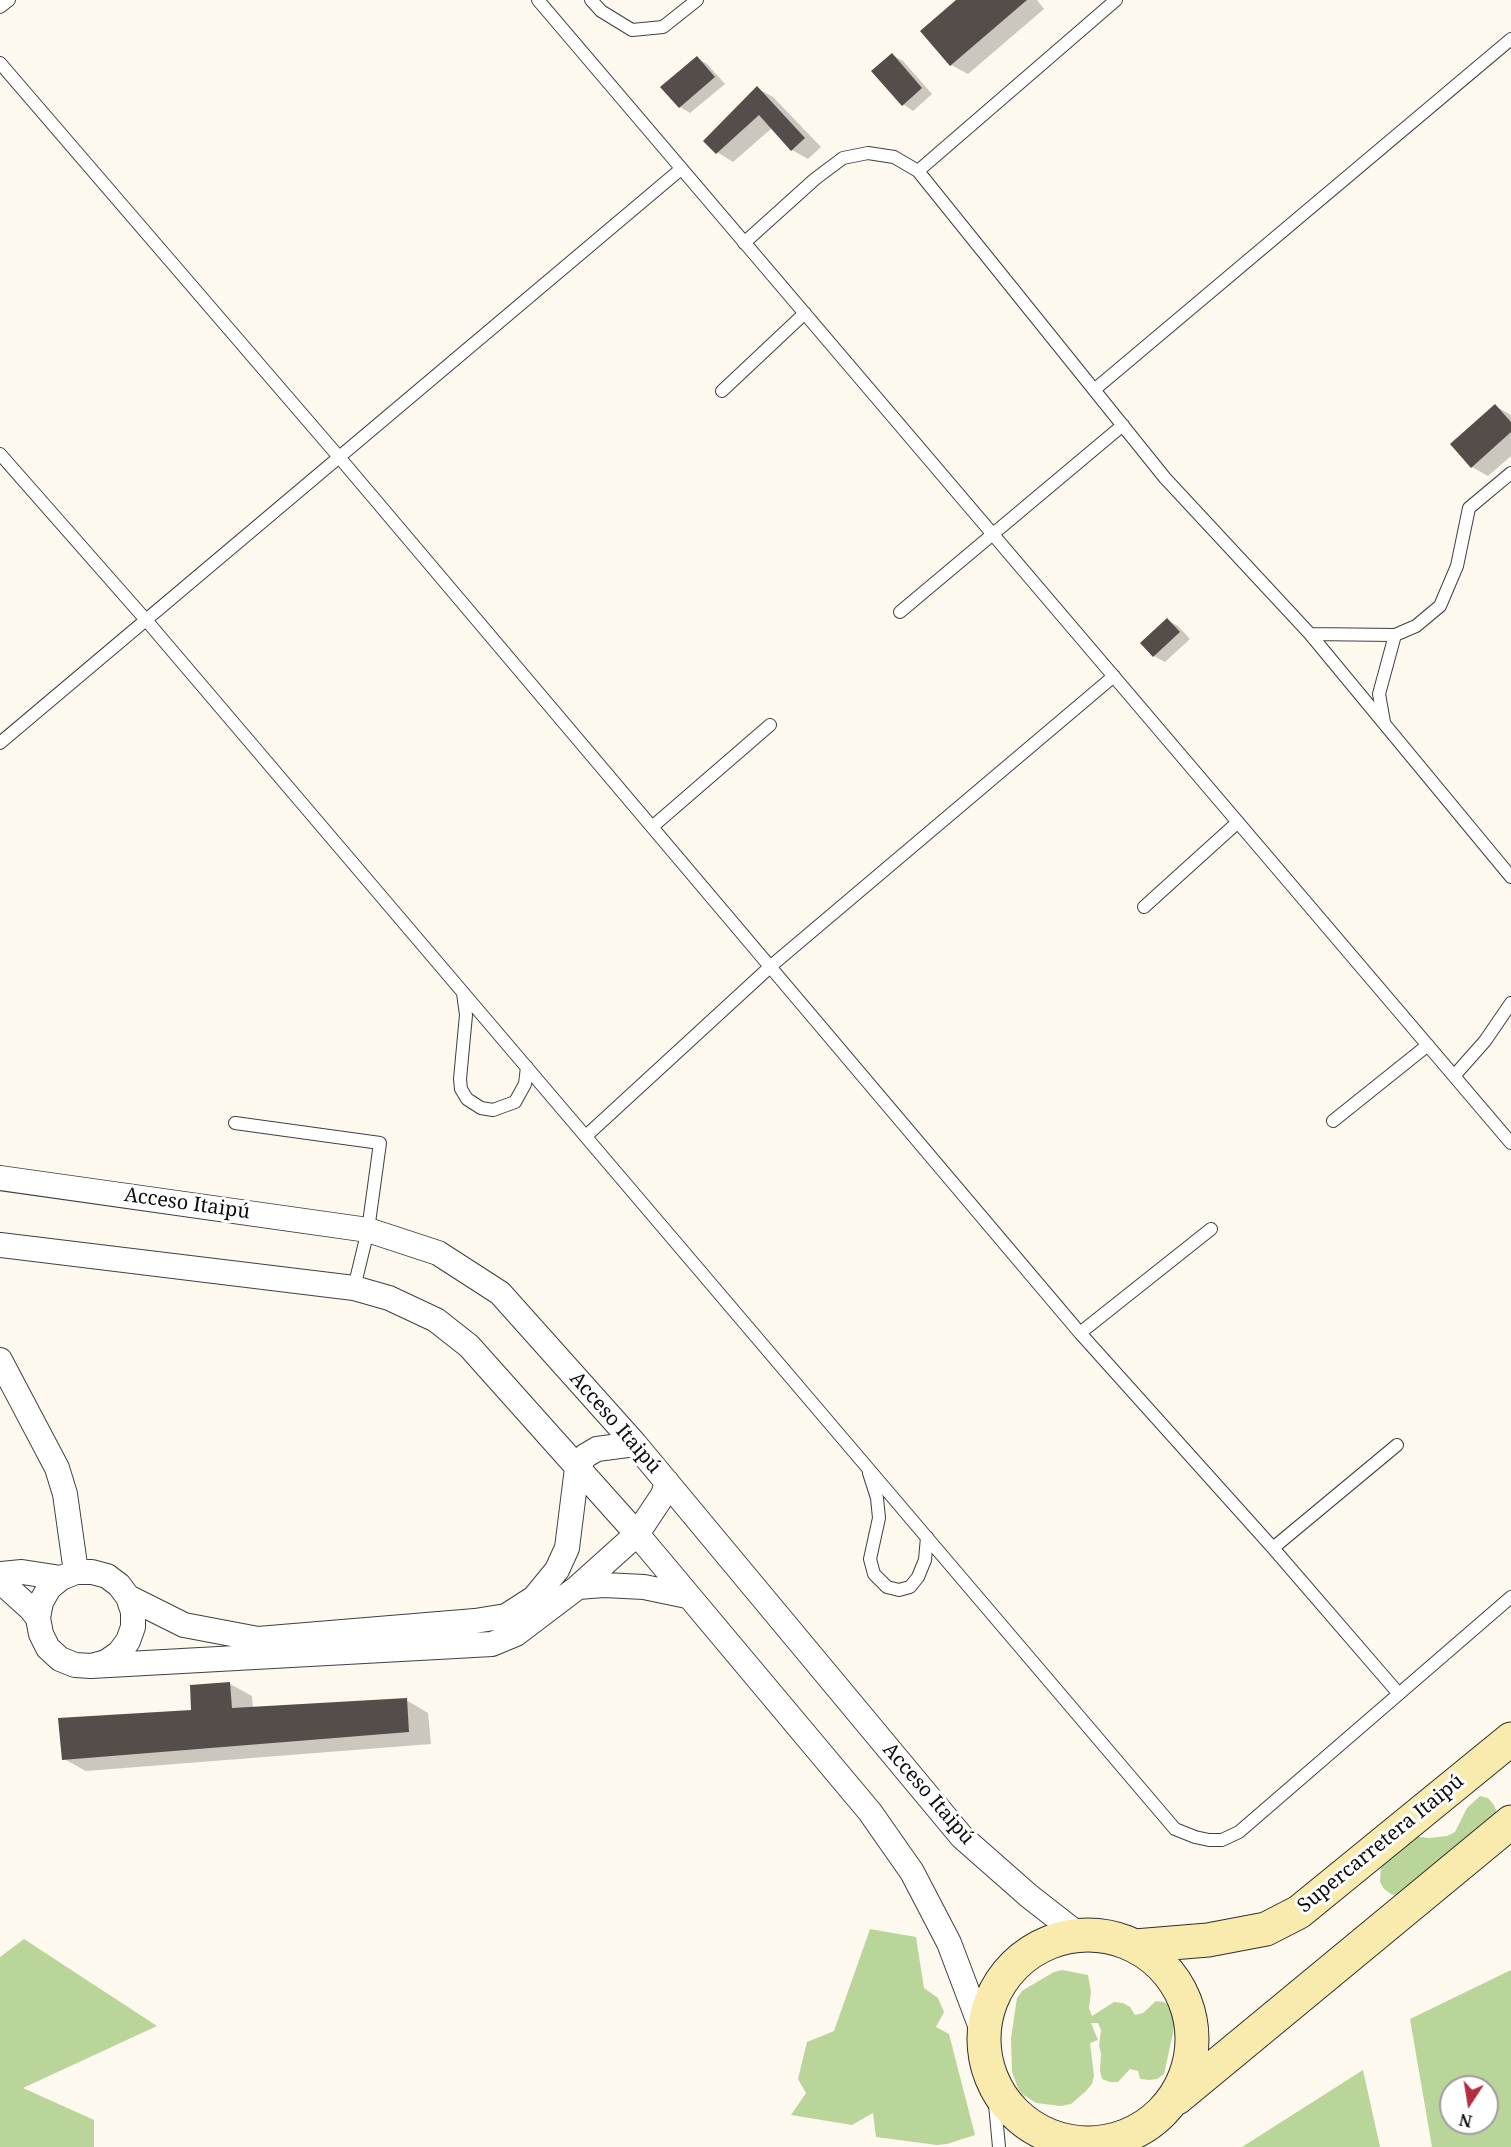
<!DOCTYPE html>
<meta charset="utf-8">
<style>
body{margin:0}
#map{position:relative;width:1511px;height:2147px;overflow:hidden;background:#fef9ee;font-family:"Noto Serif",serif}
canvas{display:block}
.north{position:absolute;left:1439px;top:2075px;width:60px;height:60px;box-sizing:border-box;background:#fff;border:2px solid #9e9e9e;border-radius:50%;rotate:192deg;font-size:16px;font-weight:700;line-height:24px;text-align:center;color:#0d0d0d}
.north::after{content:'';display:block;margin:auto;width:21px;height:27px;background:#b32e40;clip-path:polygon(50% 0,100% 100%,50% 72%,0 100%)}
</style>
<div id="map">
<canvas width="1511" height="2147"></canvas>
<div class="north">N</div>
</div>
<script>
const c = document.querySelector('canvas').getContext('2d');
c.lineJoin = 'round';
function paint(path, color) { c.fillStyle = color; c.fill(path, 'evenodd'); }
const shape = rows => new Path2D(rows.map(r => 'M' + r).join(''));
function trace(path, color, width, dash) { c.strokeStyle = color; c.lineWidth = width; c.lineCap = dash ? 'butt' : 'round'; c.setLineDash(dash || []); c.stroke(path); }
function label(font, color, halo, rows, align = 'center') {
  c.font = font + ' "Noto Serif",serif'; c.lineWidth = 6; c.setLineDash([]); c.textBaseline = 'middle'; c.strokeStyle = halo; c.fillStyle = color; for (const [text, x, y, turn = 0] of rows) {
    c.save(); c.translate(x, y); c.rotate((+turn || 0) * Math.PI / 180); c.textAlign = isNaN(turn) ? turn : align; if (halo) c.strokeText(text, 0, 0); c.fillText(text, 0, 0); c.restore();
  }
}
paint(shape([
 [1480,1796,1488,1798,1494,1805,1497,1813,1399,1896,1391,1894,1384,1889,1380,1882,1381,1866,1411,1836,1429,1838,1447,1836,1455,1832,1467,1808],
 [870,1929,916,1937,924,1988,938,1998,944,2012,936,2027,949,2034,975,2135,947,2144,937,2145,876,2137,873,2113,852,2125,791,2115,806,2093,798,2079,807,2042,834,2031],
 [24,1939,157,2026,23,2088,94,2120,94,2147,0,2147,0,1957],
 [1062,1970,1088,1975,1091,1992,1089,2008,1092,2016,1114,2002,1123,2003,1130,2007,1135,2015,1143,2013,1156,2001,1164,2002,1170,2007,1174,2024,1173,2033,1164,2074,1157,2079,1149,2080,1140,2079,1138,2071,1130,2069,1118,2082,1110,2082,1102,2079,1100,2071,1101,2054,1099,2046,1101,2030,1098,2023,1091,2023,1098,2040,1090,2043,1094,2076,1092,2084,1086,2091,1071,2104,1061,2106,1036,2103,1022,2094,1018,2088,1012,2072,1011,2038,1017,1998,1022,1991,1030,1986,1054,1972],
 [1511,1970,1511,2147,1432,2147,1410,2019],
 [1451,2087,1487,2087,1487,2123,1451,2123],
 [1363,2070,1380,2147,1242,2147]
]), '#bad59a');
paint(shape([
 [958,0,1037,0,1044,9,968,74,951,65],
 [892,55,903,61,932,94,913,111,903,104],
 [697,58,707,64,725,84,690,113,680,107],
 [757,88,773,97,821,147,808,159,792,150,772,128,733,162,717,152],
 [1495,406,1511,415,1511,456,1488,476,1472,467],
 [1167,620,1178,626,1190,639,1165,662,1154,656],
 [230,1684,252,1696,253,1709,406,1700,428,1713,431,1744,86,1771,64,1759,193,1712]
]), '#0003');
paint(shape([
 [956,0,1027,0,950,66,920,31],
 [892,53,922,88,902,106,871,71],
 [697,56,715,77,679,108,660,87],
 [757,86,805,138,791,151,759,115,716,154,703,141],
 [1495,404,1511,422,1511,432,1471,468,1450,444],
 [1167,618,1180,632,1153,657,1140,643],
 [230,1682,232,1708,407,1698,409,1732,62,1760,58,1718,191,1710,190,1685]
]), '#554d4a');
const lane = shape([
 [538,0,1511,1143],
 [591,0,601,11,632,30,663,27,697,0],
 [0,7,9,0],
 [0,63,339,457,1080,1333,1273,1548,1399,1694],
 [918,171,1116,0],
 [744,243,815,179,843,158,868,153,894,157,918,171,1165,478,1310,634,1511,877],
 [1094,390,1511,39],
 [722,391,805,313],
 [0,454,146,620,1175,1829,1195,1837,1209,1840,1222,1840,1239,1832,1511,1597],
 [900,612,1123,425],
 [1310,634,1395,635,1416,626,1440,606,1457,566,1469,508,1511,473],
 [1384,722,1379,694,1395,635],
 [0,743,681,169],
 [652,827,770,725],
 [1144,907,1238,822],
 [463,993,466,1015,460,1079,461,1089,467,1099,481,1108,493,1110,515,1102,525,1084,527,1067],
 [1454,1076,1485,1041,1511,1003],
 [1333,1121,1428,1045],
 [235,1123,380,1143,368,1230,354,1288],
 [586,1136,771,966,1114,676],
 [1080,1333,1211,1229],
 [869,1473,877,1498,879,1518,870,1559,874,1574,887,1587,899,1590,910,1587,918,1577,925,1560,927,1537],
 [1273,1548,1397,1445],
 [993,2083,999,2147],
 [1121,2147,1132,2134]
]);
const street = shape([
 [0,1178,368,1230,438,1253,500,1293,635,1444,962,1837,1029,1896,1079,1935],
 [0,1245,354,1288,389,1298,436,1320,469,1346,637,1534,870,1812,912,1872,949,1943,983,2033],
 [0,1360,57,1468,65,1494,76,1572],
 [0,1574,22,1572,61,1578,76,1572,92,1572,107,1576,119,1585,128,1597,133,1612,133,1627,128,1641,119,1653,106,1662,91,1666,75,1665,60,1659,48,1648,41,1634,38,1618,41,1602,49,1588,61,1578],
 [0,1581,30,1608,38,1618],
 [578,1587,637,1534,663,1495,667,1482],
 [128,1597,184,1625,258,1639,475,1621,506,1616,534,1598,557,1570,567,1548,577,1468,585,1456,597,1449,635,1444],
 [91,1666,492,1644,516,1634,578,1587,604,1585,644,1587,687,1596]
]);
const secondary = shape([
 '984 2039a104 104 0 1 1 208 0a104 104 0 1 1-208 0Z',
 [1135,1946,1208,1940,1266,1929,1299,1912,1511,1739],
 [1177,2098,1511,1822]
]);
trace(lane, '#404040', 14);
trace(street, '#404040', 26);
trace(secondary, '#2f2f2f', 35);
trace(lane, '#fff', 12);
trace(street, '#fff', 24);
trace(secondary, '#f9eaad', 33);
label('20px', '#0d0d0d', '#fff', [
 ["Acceso Itaipú",187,1204,8],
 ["Acceso Itaipú",615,1423,49],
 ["Acceso Itaipú",928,1794,49],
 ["Supercarretera Itaipú",1381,1844,-39]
]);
</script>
